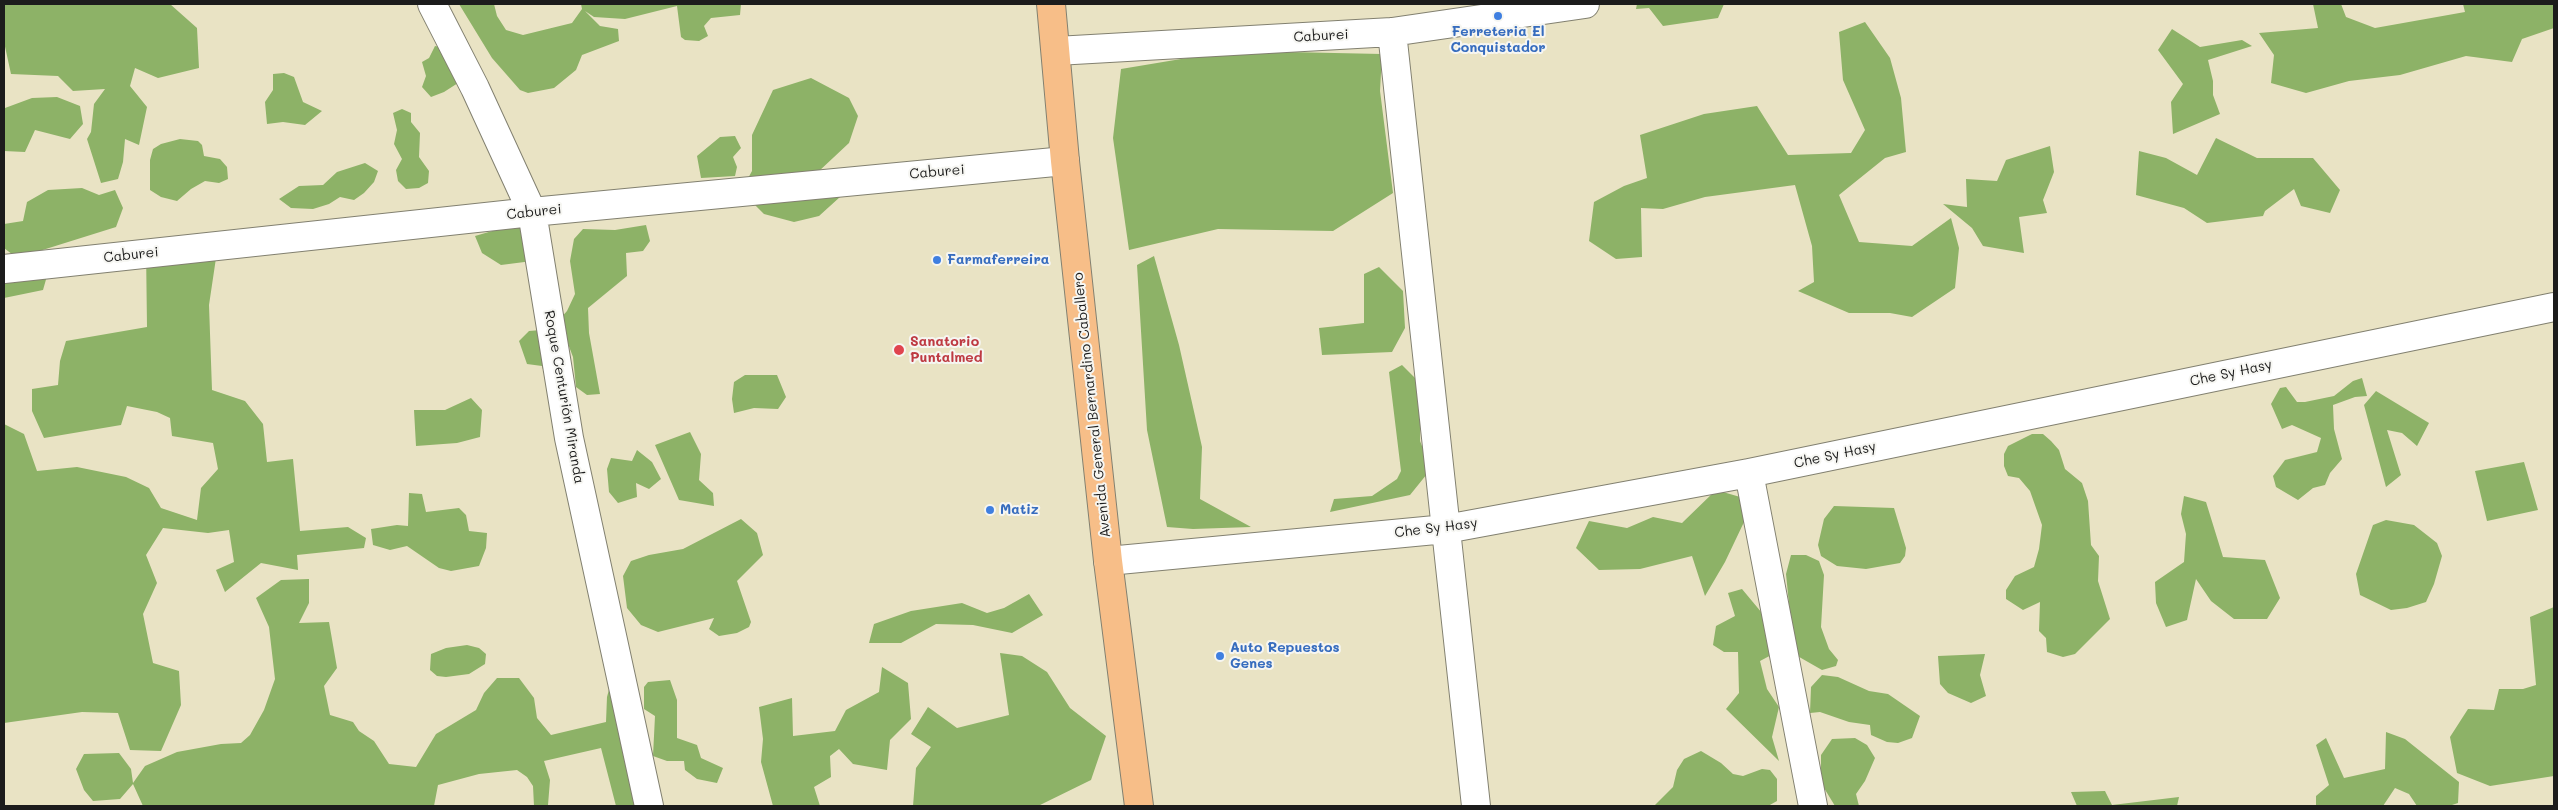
<!DOCTYPE html>
<meta charset="utf-8">
<style>
body{margin:0}
#map{position:relative;width:2558px;height:810px;overflow:hidden;background:#e9e3c4;font-family:Mali,sans-serif}
canvas{display:block}
.frame{position:absolute;inset:0;border:5px solid #1c1c1c;pointer-events:none}
</style>
<div id="map">
<canvas width="2558" height="810"></canvas>
<div class="frame"></div>
</div>
<script>
const c = document.querySelector('canvas').getContext('2d');
c.lineJoin = 'round';
function paint(path, color) { c.fillStyle = color; c.fill(path, 'evenodd'); }
const shape = rows => new Path2D(rows.map(r => 'M' + r).join(''));
function trace(path, color, width, dash) { c.strokeStyle = color; c.lineWidth = width; c.lineCap = dash ? 'butt' : 'round'; c.setLineDash(dash || []); c.stroke(path); }
function label(font, color, halo, rows, align = 'center') {
  c.font = font + ' Mali,sans-serif'; c.lineWidth = 4; c.setLineDash([]); c.textBaseline = 'middle'; c.strokeStyle = halo; c.fillStyle = color; for (const [text, x, y, turn = 0] of rows) {
    c.save(); c.translate(x, y); c.rotate((+turn || 0) * Math.PI / 180); c.textAlign = isNaN(turn) ? turn : align; if (halo) c.strokeText(text, 0, 0); c.fillText(text, 0, 0); c.restore();
  }
}
paint(shape([
 [4,4,170,4,197,28,199,68,158,78,135,68,130,86,147,107,139,145,125,139,123,162,118,179,101,183,87,139,91,132,94,104,105,89,73,91,58,76,11,74,4,42],
 [459,4,494,4,497,16,506,30,523,35,572,23,582,9,581,4,741,4,740,15,711,18,704,26,708,36,699,41,685,40,681,37,677,6,625,19,594,17,585,11,600,26,618,29,619,41,582,55,576,70,554,88,528,93,520,90,492,58],
 [1637,4,1724,4,1718,18,1663,26,1649,8,1636,9],
 [2313,4,2341,4,2346,17,2375,28,2465,12,2463,4,2554,4,2554,28,2522,39,2512,62,2466,56,2400,75,2349,81,2306,93,2271,83,2274,55,2259,33,2318,28],
 [1865,22,1890,58,1901,98,1906,152,1885,158,1839,195,1859,242,1912,246,1951,218,1959,248,1955,288,1912,317,1890,313,1849,313,1798,291,1814,282,1812,246,1795,185,1705,197,1663,209,1641,208,1642,257,1616,259,1589,241,1594,202,1624,186,1647,178,1640,135,1704,114,1757,106,1788,155,1851,153,1865,130,1843,80,1839,32],
 [2172,29,2200,47,2242,40,2252,46,2208,60,2213,81,2213,95,2220,114,2173,134,2171,102,2183,84,2158,50],
 [435,46,446,48,458,83,444,92,431,97,422,87,426,76,422,62,429,58],
 [1287,52,1382,54,1380,91,1393,193,1333,231,1218,229,1129,250,1113,138,1121,69,1193,57],
 [284,73,294,77,303,102,322,111,305,125,283,122,267,124,265,102,273,90,273,74],
 [811,78,849,98,858,116,849,143,818,172,837,181,840,197,819,216,794,222,764,214,752,202,746,182,752,171,752,135,773,90],
 [57,97,80,106,83,124,70,139,35,130,25,152,4,151,5,108,32,98],
 [402,109,411,113,411,122,420,133,419,157,429,171,428,183,419,188,406,189,398,181,396,170,402,159,394,144,397,130,393,113],
 [735,136,741,148,733,157,737,167,735,176,701,178,697,156,720,137],
 [2216,138,2257,158,2313,158,2340,190,2330,213,2301,206,2294,189,2265,211,2263,216,2207,223,2184,208,2136,195,2139,151,2166,158,2197,175],
 [180,139,198,141,202,145,204,156,220,159,227,167,228,179,219,183,205,181,191,189,177,201,161,197,150,190,150,160,153,149,161,144],
 [2050,146,2054,172,2043,200,2047,213,2019,217,2024,253,1983,246,1972,228,1943,204,1967,207,1966,179,1997,181,2006,160],
 [365,163,378,171,374,182,364,193,354,200,340,197,329,204,313,209,291,208,279,199,299,186,323,185,337,172],
 [82,188,99,195,115,190,123,208,116,227,17,258,4,248,4,224,23,221,27,202,48,190],
 [537,218,540,260,501,265,482,253,475,236],
 [646,225,650,241,643,251,626,253,627,276,588,308,589,333,600,394,587,395,576,387,573,357,559,320,567,311,575,294,570,261,574,239,583,229,615,230],
 [190,235,216,258,209,305,212,390,245,401,263,424,267,462,293,459,300,531,348,527,366,538,364,548,297,555,298,570,261,563,225,592,216,570,234,562,229,530,208,533,163,528,146,555,157,583,143,614,153,663,179,671,181,705,161,751,130,750,118,713,82,712,4,723,4,424,24,434,37,471,77,467,126,477,149,488,161,508,197,520,201,488,218,469,213,443,172,436,170,418,157,412,127,406,121,425,44,438,32,411,32,389,58,385,60,361,66,341,147,327,146,248],
 [1154,256,1179,345,1202,447,1200,499,1251,527,1193,529,1167,527,1147,430,1137,265],
 [1379,267,1403,291,1405,328,1392,352,1322,355,1319,328,1364,323,1364,274],
 [4,272,47,276,43,290,4,298],
 [541,330,548,386,542,366,527,364,519,341,529,331],
 [1402,365,1421,384,1420,441,1431,469,1410,495,1330,512,1334,499,1372,496,1397,479,1401,471,1389,372],
 [745,375,777,375,786,397,778,409,754,408,734,413,732,399,734,382],
 [2362,378,2367,396,2355,397,2333,405,2334,429,2342,459,2330,473,2325,485,2313,488,2298,500,2276,487,2273,476,2285,460,2317,452,2321,438,2292,425,2282,429,2271,404,2280,388,2286,387,2297,402,2305,402,2334,396,2353,381],
 [2376,391,2429,423,2417,446,2402,433,2387,430,2401,475,2386,487,2364,405],
 [471,398,482,410,480,437,457,443,416,446,414,410,445,410],
 [690,432,701,454,699,480,713,493,714,506,679,500,655,445],
 [2032,434,2043,434,2051,441,2059,450,2065,469,2082,483,2088,501,2091,545,2099,556,2098,581,2110,619,2075,654,2063,657,2047,652,2046,638,2039,631,2040,602,2023,610,2006,599,2006,590,2015,576,2034,567,2039,549,2042,525,2030,491,2019,478,2008,476,2004,466,2004,454,2008,446],
 [637,450,652,462,661,479,649,489,636,483,637,497,618,503,609,492,607,469,611,458,632,461],
 [2524,462,2538,510,2487,521,2475,471],
 [1716,490,1754,501,1725,562,1705,596,1692,556,1640,569,1599,570,1576,548,1589,521,1627,528,1653,517,1682,523],
 [409,493,422,494,426,512,459,508,466,515,469,531,487,533,486,548,479,566,451,571,439,568,407,546,390,550,373,545,371,529,397,525,408,526],
 [2184,496,2206,502,2223,557,2265,560,2280,598,2267,619,2234,619,2211,601,2196,579,2187,620,2166,627,2156,603,2155,582,2184,562,2186,534,2181,514],
 [1834,506,1894,508,1906,548,1905,556,1900,563,1866,569,1837,566,1821,556,1818,545,1824,519],
 [741,519,757,533,763,555,737,581,751,622,749,627,737,633,719,636,709,629,714,618,658,632,641,625,627,608,623,576,631,561,649,555,683,549],
 [2386,520,2414,525,2437,543,2442,556,2434,584,2426,602,2407,608,2391,610,2360,595,2356,574,2373,525],
 [1791,555,1806,555,1819,561,1824,575,1821,627,1829,649,1838,660,1836,666,1822,670,1794,654,1786,574],
 [309,579,309,603,299,623,329,622,337,668,324,686,330,715,353,722,359,731,374,741,389,764,416,767,436,734,476,710,484,693,497,678,519,678,534,698,537,718,551,735,606,722,607,697,611,682,642,806,616,806,601,748,544,761,550,780,548,805,541,806,534,806,533,786,527,777,517,770,479,774,438,785,434,806,143,806,133,784,120,799,93,801,84,790,76,769,84,754,119,753,131,769,133,783,145,766,177,752,221,744,241,743,250,735,264,710,275,679,269,627,256,598,281,580],
 [1742,589,1767,619,1777,652,1760,661,1767,689,1779,707,1772,737,1779,761,1726,709,1739,693,1738,652,1724,652,1713,645,1716,626,1735,616,1728,593],
 [1029,594,1043,615,1012,633,973,625,936,624,901,643,869,643,874,624,911,611,962,603,987,613,1004,608],
 [2554,607,2554,776,2490,786,2457,773,2450,737,2468,709,2494,710,2499,689,2523,689,2536,685,2530,617],
 [467,645,479,648,486,654,485,664,469,674,446,677,437,676,430,670,431,654,446,648],
 [1000,653,1022,656,1047,672,1070,708,1106,736,1091,780,1038,806,913,806,916,768,931,747,911,734,928,707,957,728,1009,715],
 [1985,654,1980,675,1986,696,1971,703,1948,693,1940,684,1938,656],
 [882,667,908,683,911,719,890,740,887,770,853,764,839,749,830,756,831,777,814,787,820,806,773,806,761,762,763,739,759,707,792,698,793,736,835,731,846,710,879,692],
 [1822,675,1838,677,1869,691,1888,694,1920,716,1912,738,1898,743,1887,742,1871,735,1870,725,1849,722,1820,712,1810,713,1811,687],
 [670,680,677,700,677,738,697,745,701,758,723,768,717,783,697,779,685,770,684,761,667,761,653,756,655,716,644,709,644,687,648,682],
 [2386,732,2405,739,2459,782,2458,803,2449,806,2417,806,2409,794,2395,788,2383,806,2316,806,2316,796,2329,785,2316,745,2326,738,2344,778,2385,769],
 [1855,738,1867,745,1875,758,1865,781,1856,794,1859,806,1835,806,1821,783,1821,755,1832,739],
 [1701,751,1721,763,1733,774,1743,776,1762,769,1770,770,1777,779,1777,801,1768,806,1654,806,1673,787,1677,770,1684,759],
 [2105,791,2112,805,2179,797,2177,806,2077,806,2071,792]
]), '#8db267');
const street = shape([
 [432,4,475,88,532,212,569,438,649,806],
 [1392,32,1476,806],
 [1056,51,1392,32,1585,4],
 [4,269,532,212,1065,161],
 [1749,473,1813,806],
 [1108,561,1446,529,1749,473,2554,307]
]);
const primary = shape([
 [1051,4,1065,161,1108,561,1139,806]
]);
trace(street, '#828070', 30);
trace(primary, '#828070', 30);
trace(street, '#fff', 28);
trace(primary, '#f7be88', 28);
for (const [x, y, r, color] of [
 [1498,16,5,"#3f7fe0"],
 [937,260,5,"#3f7fe0"],
 [899,350,6,"#e0444e"],
 [990,510,5,"#3f7fe0"],
 [1220,656,5,"#3f7fe0"]
]) { const dot = new Path2D(); dot.arc(x, y, r, 0, 2 * Math.PI); c.fillStyle = color; c.fill(dot); trace(dot, '#f6f6f2', 2); }
label('bold 14px', '#366cbe', '#f6f6f2', [
 ["Ferreteria El",1498,32,"center"],
 ["Conquistador",1498,48,"center"],
 ["Farmaferreira",947,260],
 ["Matiz",1000,510],
 ["Auto Repuestos",1230,648],
 ["Genes",1230,664]
], 'left');
label('14px', '#1c1c1c', '#f6f6f2', [
 ["Caburei",1321,36,-3],
 ["Caburei",937,172,-5],
 ["Caburei",534,212,-6],
 ["Caburei",131,255,-6],
 ["Che Sy Hasy",2231,373,-12],
 ["Roque Centurión Miranda",564,397,80],
 ["Avenida General Bernardino Caballero",1092,405,-96],
 ["Che Sy Hasy",1835,455,-12],
 ["Che Sy Hasy",1436,528,-7]
]);
label('bold 14px', '#be3a42', '#f6f6f2', [
 ["Sanatorio",910,342],
 ["Puntalmed",910,358]
], 'left');
</script>
